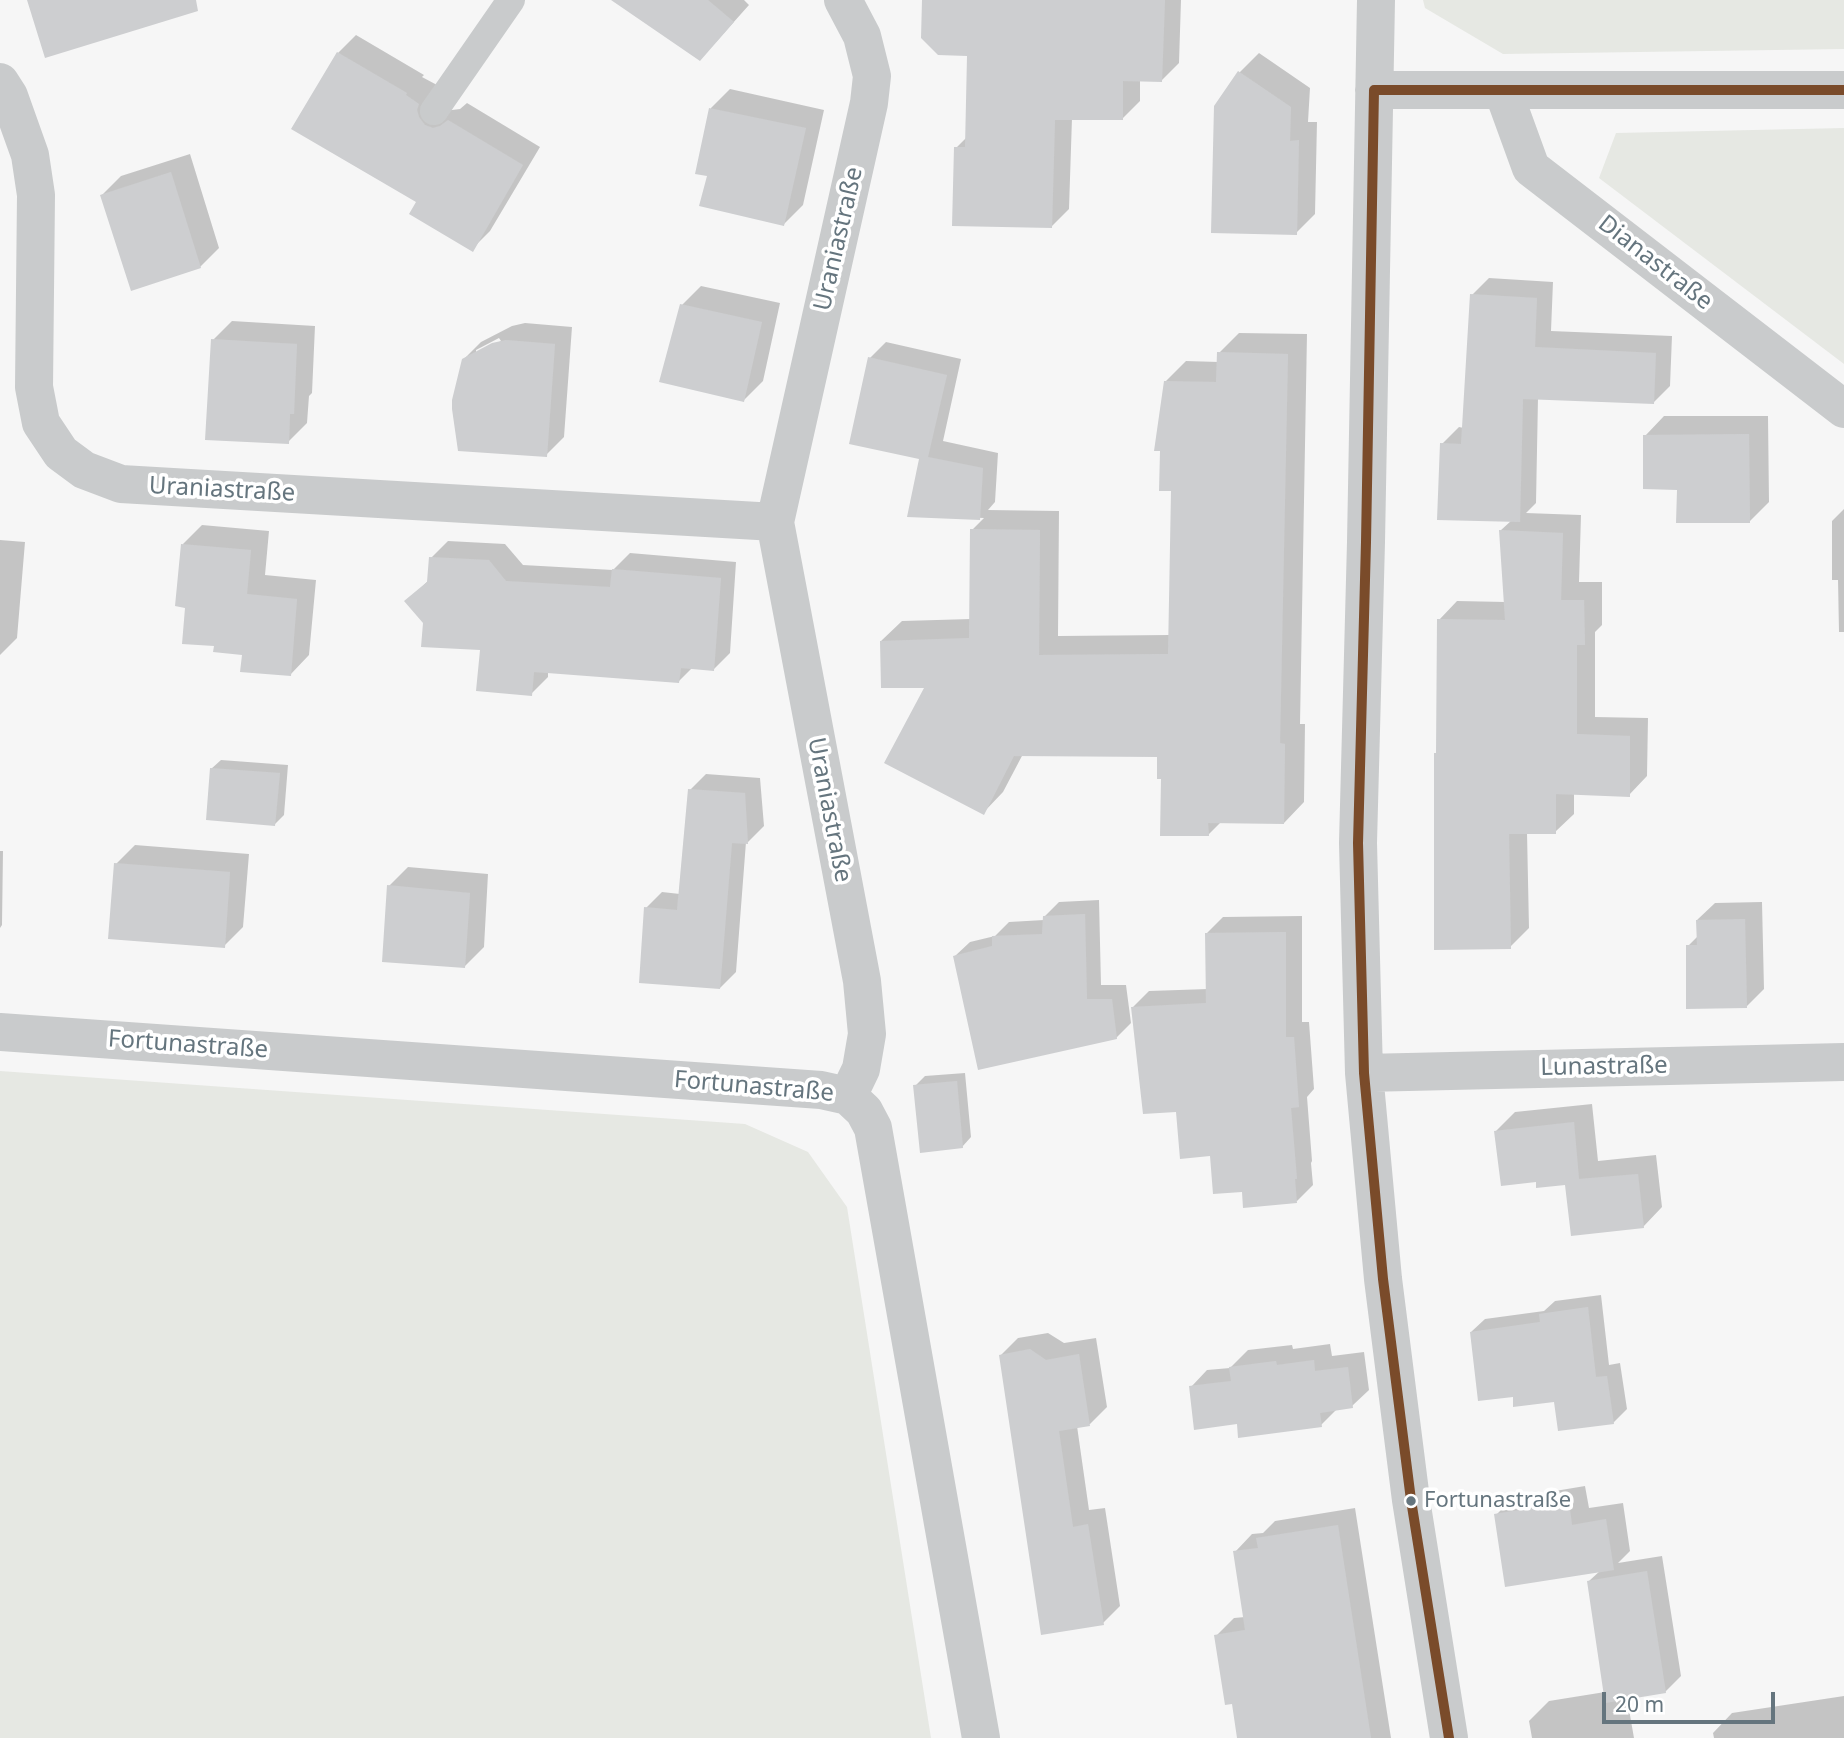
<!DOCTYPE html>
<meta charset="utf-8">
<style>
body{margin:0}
#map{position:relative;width:1844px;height:1738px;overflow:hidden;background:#f6f6f6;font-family:"Noto Sans",sans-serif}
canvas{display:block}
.scale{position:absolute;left:1602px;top:1692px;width:173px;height:32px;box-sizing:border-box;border:4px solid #65757e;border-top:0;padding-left:9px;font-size:21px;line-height:24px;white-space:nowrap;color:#65757e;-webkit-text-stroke:5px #fff;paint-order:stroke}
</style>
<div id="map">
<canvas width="1844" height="1738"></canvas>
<div class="scale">20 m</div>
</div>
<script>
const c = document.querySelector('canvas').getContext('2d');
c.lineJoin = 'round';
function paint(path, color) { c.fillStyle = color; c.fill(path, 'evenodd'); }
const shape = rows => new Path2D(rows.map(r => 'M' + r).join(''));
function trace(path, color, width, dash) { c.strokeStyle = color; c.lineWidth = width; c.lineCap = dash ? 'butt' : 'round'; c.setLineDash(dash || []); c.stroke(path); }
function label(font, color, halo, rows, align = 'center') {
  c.font = font + ' "Noto Sans",sans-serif'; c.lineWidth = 7; c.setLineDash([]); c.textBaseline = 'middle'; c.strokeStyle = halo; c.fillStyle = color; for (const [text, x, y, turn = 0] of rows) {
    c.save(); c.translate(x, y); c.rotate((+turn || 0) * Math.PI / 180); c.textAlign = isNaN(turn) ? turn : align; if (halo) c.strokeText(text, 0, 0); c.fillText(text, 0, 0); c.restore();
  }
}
paint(shape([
 [1423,0,1844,0,1844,49,1503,54,1425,8],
 [1844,128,1844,364,1599,178,1616,133],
 [0,1071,745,1124,808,1152,847,1207,931,1738,0,1738]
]), '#e6e8e3');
paint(shape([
 [614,0,744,0,749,5,716,42],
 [924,0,1181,0,1179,63,1162,80,1140,80,1140,101,1123,118,1072,118,1069,209,1052,226,956,148,967,137,969,54],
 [356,35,424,75,422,77,437,85,443,107,452,110,460,109,467,103,540,147,490,231,472,249,418,202,338,53],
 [1259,53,1310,88,1308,122,1317,122,1315,214,1296,233,1216,106,1240,72],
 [730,89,824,110,803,205,784,224,709,175,711,108],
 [190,154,219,248,200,267,102,195,121,176],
 [1489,278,1553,282,1551,331,1672,336,1670,386,1653,403,1538,398,1536,503,1526,513,1581,515,1579,582,1602,582,1602,625,1595,632,1595,717,1648,718,1647,776,1629,795,1574,792,1574,814,1555,832,1527,832,1529,928,1510,947,1437,752,1439,620,1457,601,1506,602,1500,531,1512,520,1442,444,1459,427,1464,428,1472,295],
 [701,286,780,303,763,381,744,400,682,305],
 [232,321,315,326,312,393,309,396,307,423,288,442,213,340],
 [525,323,572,327,564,437,546,455,463,360,481,342,512,326],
 [499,338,501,341,476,354,476,350],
 [1239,333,1307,334,1300,724,1305,724,1304,802,1284,823,1221,822,1208,835,1163,777,1158,755,1023,754,1003,792,983,813,927,686,881,641,902,621,971,619,972,530,984,518,909,515,922,458,870,358,886,342,961,359,943,441,998,453,995,502,988,510,1059,511,1058,636,1170,635,1172,490,1166,381,1186,361,1219,362,1219,353],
 [1664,416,1768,416,1769,502,1750,521,1678,488,1645,436],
 [1844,509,1844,632,1839,632,1838,580,1832,580,1832,521],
 [202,525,269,531,265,575,316,580,309,655,290,675,244,653,216,645,183,544],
 [0,540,25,542,17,638,0,655],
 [448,541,505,544,523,565,613,570,630,553,736,562,730,653,714,669,692,668,679,681,548,671,548,677,531,694,482,648,425,623,407,601,429,580,431,558],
 [221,760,288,765,284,815,275,824,211,769],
 [706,774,760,778,764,826,748,842,746,842,736,972,720,988,646,908,662,892,680,894,690,790],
 [135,845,249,854,243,927,224,946,116,864],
 [0,851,3,851,2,925,0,928],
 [408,867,488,874,484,947,465,966,389,886],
 [1099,900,1101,985,1126,985,1131,1023,1116,1038,955,956,970,942,995,936,1009,922,1044,920,1044,917,1059,902],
 [1762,902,1764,989,1746,1007,1688,946,1698,936,1697,920,1715,903],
 [1302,916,1302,1022,1309,1022,1314,1089,1307,1097,1312,1161,1311,1163,1313,1185,1297,1201,1244,1190,1212,1154,1178,1111,1133,1007,1149,991,1208,989,1207,933,1223,917],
 [965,1073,971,1137,962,1147,915,1086,925,1076],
 [1592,1104,1598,1161,1656,1155,1662,1207,1643,1227,1567,1183,1537,1181,1496,1131,1515,1112],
 [1601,1295,1609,1365,1620,1363,1627,1409,1613,1423,1555,1400,1514,1395,1471,1332,1485,1319,1544,1311,1555,1301],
 [1048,1333,1064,1343,1096,1338,1107,1407,1090,1424,1077,1426,1089,1510,1105,1508,1120,1606,1103,1623,1001,1355,1018,1338],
 [1330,1344,1332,1356,1364,1352,1369,1390,1352,1406,1338,1408,1321,1425,1239,1422,1191,1387,1207,1370,1230,1368,1248,1350,1292,1345,1293,1349],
 [1585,1486,1589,1508,1623,1503,1630,1551,1618,1563,1662,1556,1681,1676,1665,1692,1627,1698,1634,1738,1532,1738,1529,1721,1549,1701,1605,1692,1589,1581,1601,1570,1496,1515,1513,1498],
 [1355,1508,1391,1738,1254,1738,1216,1636,1234,1618,1245,1617,1235,1552,1252,1534,1263,1533,1275,1521],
 [1844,1696,1844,1738,1714,1738,1713,1733,1732,1713]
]), '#0003');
paint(shape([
 [27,0,196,0,198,11,45,58],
 [611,0,708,0,734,22,700,61],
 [922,0,1165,0,1162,82,1123,81,1123,120,1055,120,1052,228,952,226,954,147,965,147,967,56,938,55,921,38],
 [337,52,407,93,406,95,419,104,417,110,419,117,425,125,433,128,440,126,448,120,523,165,473,252,409,214,416,202,291,129],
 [1238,71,1291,107,1290,141,1299,140,1297,235,1211,233,1214,106],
 [709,108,806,128,784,226,699,206,707,176,695,174],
 [171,172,201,268,131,291,100,195],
 [1470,294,1537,298,1535,347,1656,353,1654,404,1523,399,1520,522,1437,520,1440,443,1461,444],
 [680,304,762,322,744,402,659,382],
 [211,339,297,344,294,414,290,414,289,444,205,440],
 [506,340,555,344,547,457,458,451,452,409,452,400,462,359,492,343],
 [1217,352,1288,354,1280,743,1285,744,1284,824,1208,823,1209,836,1160,836,1161,779,1157,779,1157,757,1014,756,984,815,884,763,924,688,881,688,880,641,969,638,970,529,1040,530,1039,655,1168,654,1171,491,1159,491,1160,451,1154,451,1164,381,1216,382],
 [868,357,947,375,928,457,983,468,980,520,907,517,919,459,849,444],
 [1749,434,1750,523,1676,523,1677,490,1643,489,1643,435],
 [1499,530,1563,533,1561,600,1584,600,1585,645,1577,645,1577,734,1630,736,1630,797,1556,794,1556,834,1509,834,1511,949,1434,950,1434,753,1436,753,1437,619,1505,620],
 [181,544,251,550,247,594,297,599,291,676,240,672,242,655,213,652,214,646,182,644,185,608,175,606],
 [429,557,489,560,506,581,610,587,612,569,721,578,714,671,681,668,679,683,534,672,532,696,476,691,480,650,421,647,423,623,404,601,427,582],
 [210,768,280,773,275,826,206,820],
 [688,789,745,793,748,844,732,843,720,989,639,983,644,907,677,910],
 [114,863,230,872,225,948,108,939],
 [387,885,470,893,465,968,382,962],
 [1085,914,1087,999,1112,999,1117,1039,978,1070,953,956,992,946,992,936,1042,934,1043,916],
 [1745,919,1747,1008,1686,1009,1686,945,1697,945,1696,920],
 [1286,932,1286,1037,1294,1037,1299,1107,1291,1108,1297,1179,1295,1179,1297,1203,1243,1208,1242,1192,1213,1194,1210,1156,1180,1159,1176,1112,1143,1114,1131,1007,1206,1003,1205,933],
 [957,1081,963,1148,920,1153,913,1085],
 [1574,1122,1579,1179,1638,1174,1644,1228,1571,1236,1565,1185,1536,1188,1536,1182,1501,1186,1494,1131],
 [1588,1307,1596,1377,1607,1376,1614,1424,1558,1431,1554,1402,1513,1407,1513,1397,1478,1401,1470,1332,1540,1322,1539,1314],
 [1030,1349,1046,1360,1079,1354,1090,1426,1059,1431,1073,1527,1088,1524,1104,1625,1041,1635,999,1355],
 [1314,1360,1315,1371,1348,1367,1353,1408,1320,1413,1322,1427,1238,1438,1237,1424,1194,1430,1189,1386,1231,1381,1229,1367,1276,1361,1277,1365],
 [1569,1502,1572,1525,1606,1519,1614,1570,1505,1587,1494,1514],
 [1338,1525,1371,1738,1237,1738,1232,1704,1225,1705,1214,1635,1245,1630,1233,1551,1258,1548,1256,1538],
 [1647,1571,1666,1693,1605,1703,1587,1581]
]), '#cdced0');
trace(shape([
 [434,111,511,0]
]), '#c9cbcc', 28);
trace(shape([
 [843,0,862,36,872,76,869,103,775,522,862,981,867,1034,861,1069,848,1096],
 [1376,0,1366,542,1358,843,1364,1073,1383,1279,1411,1500,1449,1738],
 [0,82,9,96,30,155,36,195,34,387,41,423,61,453,84,470,121,484,775,522],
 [1374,90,1844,90],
 [1503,91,1531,168,1844,409],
 [0,1032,821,1090,848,1096,864,1111,873,1128,981,1738],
 [1364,1073,1844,1062]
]), '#c9cbcc', 38);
trace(shape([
 [1449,1738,1411,1500,1383,1279,1364,1073,1358,843,1366,542,1374,90,1844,90]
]), '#7a4b2a', 10);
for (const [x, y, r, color] of [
 [1411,1501,6,"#65757e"]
]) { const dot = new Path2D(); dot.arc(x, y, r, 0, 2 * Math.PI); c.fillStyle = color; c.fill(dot); trace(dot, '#fff', 2.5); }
label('22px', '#65757e', '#fff', [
 ["Fortunastraße",1424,1501]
], 'left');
label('24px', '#65757e', '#fff', [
 ["Uraniastraße",839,239,-77],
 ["Dianastraße",1655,263,38],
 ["Uraniastraße",222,490,3],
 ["Uraniastraße",829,810,79],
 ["Fortunastraße",188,1045,4],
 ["Lunastraße",1604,1067,-1],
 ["Fortunastraße",754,1087,5]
]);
</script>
